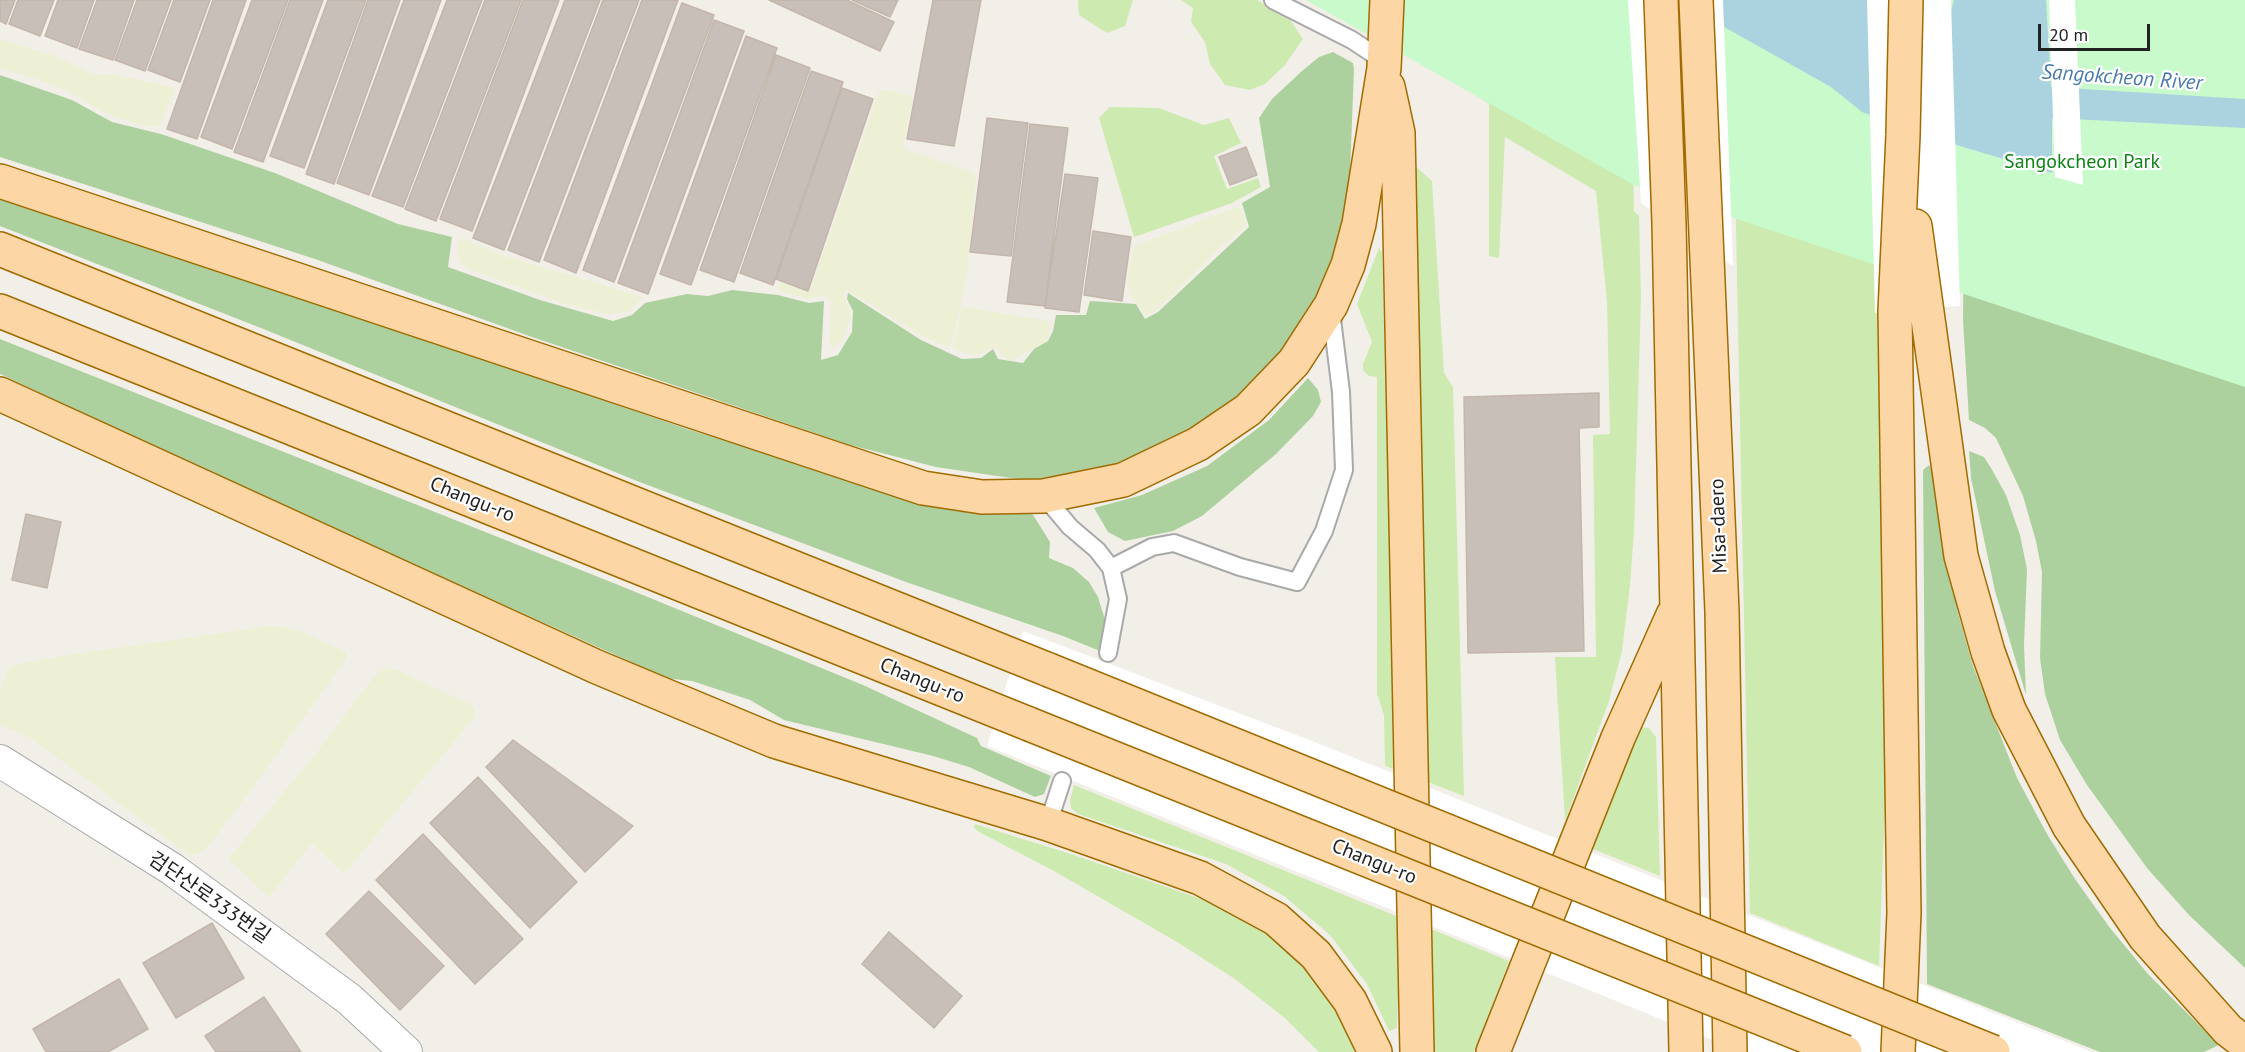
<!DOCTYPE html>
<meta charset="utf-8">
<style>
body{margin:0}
#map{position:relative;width:2245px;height:1052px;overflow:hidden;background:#f2efe9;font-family:"PT Sans",sans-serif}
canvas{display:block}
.scale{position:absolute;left:2038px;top:24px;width:112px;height:27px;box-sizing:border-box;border:3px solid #222;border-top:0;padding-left:8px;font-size:18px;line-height:21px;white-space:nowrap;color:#222;-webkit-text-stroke:4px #fff;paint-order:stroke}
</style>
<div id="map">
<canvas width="2245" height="1052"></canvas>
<div class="scale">20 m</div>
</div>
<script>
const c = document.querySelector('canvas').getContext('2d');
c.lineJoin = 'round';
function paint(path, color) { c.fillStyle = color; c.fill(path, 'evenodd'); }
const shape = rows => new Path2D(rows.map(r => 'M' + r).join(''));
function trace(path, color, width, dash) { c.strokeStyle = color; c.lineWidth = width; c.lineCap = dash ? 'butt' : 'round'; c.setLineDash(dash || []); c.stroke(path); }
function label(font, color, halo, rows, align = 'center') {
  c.font = font + ' "PT Sans","Noto Sans KR",sans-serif'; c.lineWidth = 4.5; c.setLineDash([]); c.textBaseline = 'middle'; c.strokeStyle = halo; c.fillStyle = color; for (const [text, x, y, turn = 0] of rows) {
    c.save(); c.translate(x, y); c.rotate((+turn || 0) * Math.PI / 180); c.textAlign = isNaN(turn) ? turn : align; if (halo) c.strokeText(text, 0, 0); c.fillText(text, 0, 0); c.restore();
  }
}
paint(shape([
 [0,39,55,56,94,74,117,75,176,88,159,127,140,125,104,113,70,92,25,75,0,68],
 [883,90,907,94,913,98,903,146,906,150,972,172,976,176,968,265,961,306,951,345,948,347,924,337,847,290,843,293,851,313,850,320,841,343,833,348,829,342,831,301,824,295,809,299,781,292,778,288,779,282,810,291,879,92],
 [1237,207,1240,208,1246,223,1244,228,1227,241,1158,309,1146,316,1132,298,1127,280,1134,246],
 [462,238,502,255,643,297,629,312,608,314,565,304,468,269,460,262,457,246],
 [964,307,1050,321,1049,336,1045,342,1013,360,1001,357,998,348,992,348,980,354,968,354,953,348,961,310],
 [270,626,296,629,346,652,347,658,246,797,211,843,204,851,199,853,193,855,188,854,29,737,0,725,0,689,8,671,6,669,13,665,67,655],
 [385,668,397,670,472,705,476,713,474,718,344,874,312,843,269,897,228,859,314,756,375,675]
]), '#eef0d5');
paint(shape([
 [1078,0,1133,0,1125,26,1107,33,1079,15],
 [1181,0,1257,0,1291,21,1303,39,1285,65,1265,84,1250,90,1225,85,1210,64,1205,42,1191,22,1193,8],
 [1414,51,1631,78,1634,211,1639,216,1641,298,1634,531,1630,585,1622,651,1609,701,1565,821,1555,657,1596,657,1593,435,1610,434,1607,302,1596,191,1505,137,1499,258,1489,256,1489,104],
 [1110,107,1159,108,1204,125,1229,118,1241,143,1214,156,1227,189,1258,178,1261,187,1232,203,1134,237,1099,118],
 [1734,130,1872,171,1883,506,1885,801,1879,966,1750,913],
 [1413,164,1432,181,1444,373,1453,387,1464,796,1428,782],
 [1379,248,1382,252,1391,598,1393,769,1385,766,1384,715,1377,694,1377,377,1369,376,1363,370,1363,364,1372,342,1357,304],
 [1640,727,1649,728,1656,737,1660,876,1588,847],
 [1074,785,1396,916,1399,963,1397,1028,1389,1031,1367,984,1330,935,1284,896,1226,864,1078,814,1071,808,1070,800],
 [975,824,1074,855,1216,904,1254,924,1284,947,1313,976,1346,1028,1356,1052,1319,1052,1286,1019,1235,979,1177,942,1054,871,979,832,974,828],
 [1431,929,1509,961,1474,1052,1430,1052]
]), '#cdebb0');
paint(shape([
 [1333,52,1353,63,1354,69,1349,201,1327,279,1307,317,1268,371,1213,422,1121,465,1038,482,936,467,850,445,532,337,315,259,0,157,0,75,72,100,112,122,161,134,275,173,398,224,452,237,448,267,540,300,613,321,632,315,645,303,687,294,708,296,732,290,778,295,809,303,824,301,821,360,838,355,852,332,853,311,847,299,848,293,921,340,962,359,981,358,993,349,998,359,1023,363,1034,349,1048,341,1053,331,1056,315,1086,315,1090,301,1136,304,1145,319,1158,312,1249,227,1242,203,1270,187,1259,118,1272,99,1302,71,1319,57],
 [0,197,397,329,687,429,838,476,1030,510,1050,542,1049,558,1073,568,1089,582,1098,597,1106,623,1105,636,1100,651,1063,636,906,582,637,481,261,328,0,226],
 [1964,230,2245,380,2245,968,2189,915,2147,868,2087,785,2060,740,2045,694,2040,658,2042,572,2036,541,2023,496,1996,438,1985,428,1969,420,1963,320],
 [0,339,611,582,863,685,977,738,981,746,1051,776,1044,794,1035,797,969,767,933,756,784,720,750,700,692,681,663,678,627,660,245,489,0,374],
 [1308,378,1318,390,1321,402,1313,416,1276,454,1202,516,1173,531,1125,541,1108,532,1094,508,1142,495,1207,466,1269,420],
 [1969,451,1984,457,1991,468,2006,495,2020,535,2027,569,2024,645,2026,695,1995,591,1971,478],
 [1929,465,1934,472,1958,613,1973,666,2017,778,2047,834,2075,879,2110,928,2148,974,2219,1045,2204,1052,2100,1052,1927,984,1923,470]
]), '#add19e');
paint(shape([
 [1306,0,2245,0,2245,387,1634,185]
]), '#c8facc');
paint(shape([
 [1676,0,1910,0,1951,11,1954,0,2046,0,2051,87,2245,99,2245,128,2052,118,2052,173,1963,147,1862,112,1831,87]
]), '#aad3df');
paint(shape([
 [1628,0,1723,0,1733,266,1641,203],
 [1867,0,1951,0,1960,306,1875,313],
 [2049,0,2075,0,2083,185,2055,177],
 [1023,631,1312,741,2092,1052,1742,1052,987,746]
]), '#fff');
const building = shape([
 [0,0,15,0,6,24,0,21,0,0],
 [18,0,54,0,40,36,9,24,18,0],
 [58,0,94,0,77,48,45,36,58,0],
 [97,0,134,0,113,60,79,49,97,0],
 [137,0,171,0,145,71,115,60,137,0],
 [174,0,210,0,180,82,148,70,174,0],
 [213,0,246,0,197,139,167,129,213,0],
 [252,0,288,0,232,149,201,137,252,0],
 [290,0,323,0,263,162,234,152,290,0],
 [328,0,366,0,304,168,270,156,328,0],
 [368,0,400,0,334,184,306,174,368,0],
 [404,0,441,0,369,195,337,183,404,0],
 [447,0,482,0,403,207,372,196,447,0],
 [485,0,521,0,436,221,405,209,485,0],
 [523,0,559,0,472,231,440,219,523,0],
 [565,0,600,0,504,250,473,238,565,0],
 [603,0,639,0,539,262,508,250,603,0],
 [642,0,678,0,576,273,544,260,642,0],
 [769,0,847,0,894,22,880,51,769,0],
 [852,0,898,0,890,17,852,0],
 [933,0,981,0,954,146,907,139,933,0],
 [682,3,714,15,614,282,583,270,682,3],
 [714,20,744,31,648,294,618,283,714,20],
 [746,36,777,48,691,285,660,274,746,36],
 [776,55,810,68,734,282,700,270,776,55],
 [811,71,843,82,773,285,740,273,811,71],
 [842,88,873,99,808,291,776,279,842,88],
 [987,118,1028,123,1011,256,970,252,987,118],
 [1030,124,1068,128,1045,306,1007,302,1030,124],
 [1246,147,1257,175,1230,185,1219,157,1246,147],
 [1065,174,1098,178,1079,312,1045,308,1065,174],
 [1093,231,1131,237,1122,301,1084,295,1093,231],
 [1599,393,1599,427,1579,428,1584,651,1468,653,1464,397,1599,393],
 [26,514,61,522,47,588,12,580,26,514],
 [513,740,633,826,585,872,486,767,513,740],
 [478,777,577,882,530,928,430,823,478,777],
 [423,834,523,939,475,984,376,880,423,834],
 [369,891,444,966,400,1010,326,934,369,891],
 [212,923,244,978,176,1018,143,963,212,923],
 [889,932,962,996,934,1028,862,964,889,932],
 [119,979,148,1029,108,1052,46,1052,33,1029,119,979],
 [264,997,301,1052,216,1052,205,1036,264,997]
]);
paint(building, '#c7bfb8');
trace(building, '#c4b6ab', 1.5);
const lane = shape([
 [1273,0,1352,40,1385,62],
 [1044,496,1070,527,1097,550,1111,568,1118,599,1108,653],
 [1111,568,1152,547,1174,543,1240,567,1297,582,1324,531,1344,470,1341,392,1331,311],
 [1048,824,1062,781]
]);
const street = shape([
 [0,761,172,869,349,999,406,1052]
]);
const primary = shape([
 [1661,0,1669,223,1686,1052],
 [1696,0,1722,611,1730,1052],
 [1388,87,1398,133,1417,1052],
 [0,181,923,488,982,497,1044,496,1123,480,1198,444,1248,410,1294,362,1331,305,1348,265,1359,224,1384,68,1387,0],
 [1915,226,1961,556,1988,652,2009,710,2069,826,2145,937,2228,1030,2245,1043],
 [0,249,1049,670],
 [0,311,1029,724],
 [0,394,597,667,774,741,1048,824,1200,878,1276,919,1316,955,1350,1001,1375,1052],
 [1493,1052,1618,738,1673,615],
 [1898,1052,1904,913,1895,311,1903,135,1906,0]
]);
trace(lane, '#a9a9a9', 20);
trace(street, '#a9a9a9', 34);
trace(primary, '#a06b00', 36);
trace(lane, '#fff', 16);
trace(street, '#fff', 32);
trace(primary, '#fcd6a4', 33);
const primaryBridge = shape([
 [1049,670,1993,1052],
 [1029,724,1845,1052]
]);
trace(primaryBridge, '#a06b00', 36, []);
trace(primaryBridge, '#fcd6a4', 33);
label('20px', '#0c8416', '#fff', [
 ["Sangokcheon Park",2082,162]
]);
label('20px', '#222', '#fff', [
 ["Changu-ro",472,500,22],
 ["Misa-daero",1719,526,-92],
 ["Changu-ro",922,681,22],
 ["Changu-ro",1374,862,22],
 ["검단산로333번길",209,898,35]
]);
label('italic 21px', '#4a7aab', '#fff', [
 ["Sangokcheon River",2122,78,4]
]);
</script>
